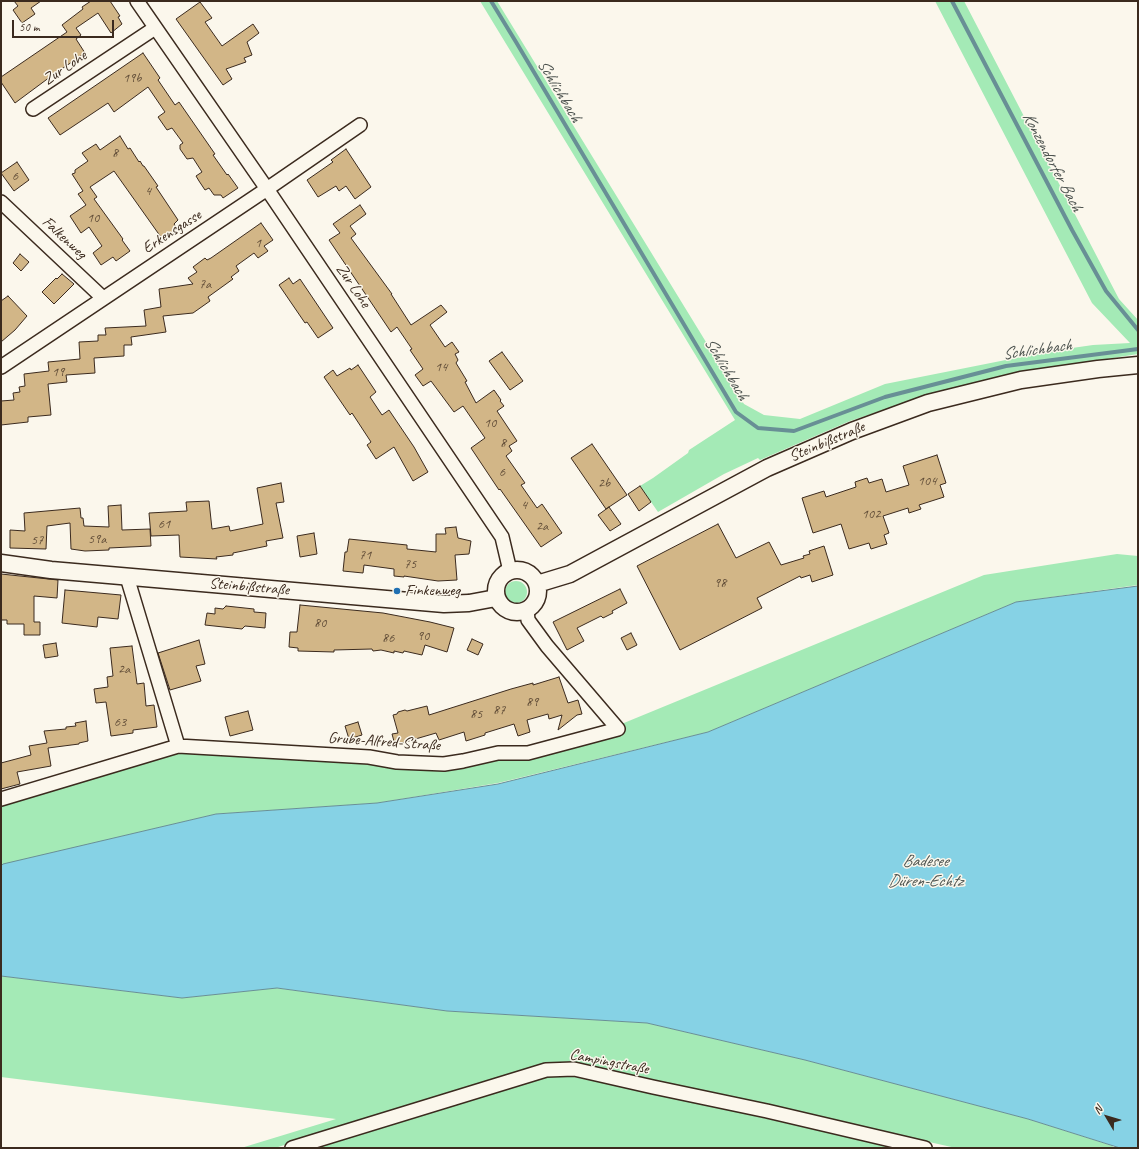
<!DOCTYPE html>
<meta charset="utf-8">
<style>
body{margin:0}
#map{position:relative;width:1139px;height:1149px;overflow:hidden;background:#fbf7ec;font-family:Caveat,sans-serif}
canvas{display:block}
.frame{position:absolute;inset:0;border:2px solid #3b2a1e;pointer-events:none}
.north{position:absolute;left:1087px;top:1097px;width:40px;height:40px;-webkit-text-stroke:3px #fbf7ec;paint-order:stroke;rotate:308deg;font-size:11px;font-weight:700;line-height:16px;text-align:center;color:#3b2a1e}
.north::after{content:'';display:block;margin:auto;width:14px;height:18px;background:#3b2a1e;clip-path:polygon(50% 0,100% 100%,50% 72%,0 100%)}
.scale{position:absolute;left:12px;top:20px;width:102px;height:18px;box-sizing:border-box;border:2px solid #3b2a1e;border-top:0;padding-left:5px;font-size:12px;line-height:14px;white-space:nowrap;color:#3b2a1e;-webkit-text-stroke:3px #fbf7ec;paint-order:stroke}
</style>
<div id="map">
<canvas width="1139" height="1149"></canvas>
<div class="frame"></div>
<div class="north">N</div>
<div class="scale">50 m</div>
</div>
<script>
const c = document.querySelector('canvas').getContext('2d');
c.lineJoin = 'round';
function paint(path, color) { c.fillStyle = color; c.fill(path, 'evenodd'); }
const shape = rows => new Path2D(rows.map(r => 'M' + r).join(''));
function trace(path, color, width, dash) { c.strokeStyle = color; c.lineWidth = width; c.lineCap = dash ? 'butt' : 'round'; c.setLineDash(dash || []); c.stroke(path); }
function label(font, color, halo, rows, align = 'center') {
  c.font = font + ' Caveat,sans-serif'; c.lineWidth = 3; c.setLineDash([]); c.textBaseline = 'middle'; c.strokeStyle = halo; c.fillStyle = color; for (const [text, x, y, turn = 0] of rows) {
    c.save(); c.translate(x, y); c.rotate((+turn || 0) * Math.PI / 180); c.textAlign = isNaN(turn) ? turn : align; if (halo) c.strokeText(text, 0, 0); c.fillText(text, 0, 0); c.restore();
  }
}
paint(shape([
 [480,1,497,1,744,404,764,415,800,419,885,384,1051,351,1093,345,1130,343,1092,303,935,1,964,1,1119,299,1138,320,1138,354,1019,373,926,396,850,421,760,460,758,458,724,474,658,512,640,486,653,478,688,453,689,450,735,420],
 [1117,554,1138,556,1138,585,1016,602,708,732,498,783,377,803,216,814,1,865,1,804,186,749,460,767,558,751,619,725,984,575],
 '505 592a11 11 0 1 1 22 0a11 11 0 1 1-22 0Z',
 [1,976,182,998,276,988,447,1011,647,1023,805,1060,1028,1119,1113,1146,1112,1148,956,1148,575,1063,544,1063,275,1148,241,1148,336,1119,1,1077],
 [547,1076,574,1077,654,1093,895,1148,317,1148]
]), '#a4eab6');
const water = shape([
 [1138,586,1138,1148,1120,1148,1028,1119,805,1060,647,1023,447,1011,277,988,182,998,1,976,1,866,3,864,216,814,377,803,498,784,708,732,1016,602,1138,586]
]);
paint(water, '#86d2e5');
trace(water, '#688f95', 1);
trace(shape([
 [491,1,516,42,736,412,758,428,794,431,885,397,1006,366,1138,349],
 [952,1,1072,230,1106,291,1138,330]
]), '#688f95', 4);
const building = shape([
 [14,1,41,1,31,8,35,14,22,23,13,10,18,6,14,1],
 [91,1,110,1,120,16,118,17,122,24,111,33,98,13,76,28,81,35,76,39,85,53,50,77,15,103,1,82,1,77,67,32,62,25,83,9,82,7,91,1],
 [200,2,212,18,205,22,222,46,253,24,259,33,247,42,252,55,244,58,246,62,226,69,232,79,223,85,176,19,200,2],
 [143,53,160,78,158,80,175,105,179,102,215,154,213,155,227,175,228,174,238,188,223,198,221,195,214,195,209,188,205,190,199,181,196,176,202,172,193,158,187,159,180,149,180,145,183,143,172,128,167,130,158,117,165,112,148,87,114,112,108,103,60,135,48,118,143,53],
 [120,136,128,149,130,148,139,162,140,161,143,166,144,166,158,186,156,187,178,220,174,224,178,230,163,240,114,171,90,187,97,197,94,199,123,239,122,240,130,251,116,261,113,257,101,265,93,253,102,246,89,227,81,233,70,216,86,205,78,194,83,191,72,174,75,173,75,170,88,161,82,153,96,144,100,150,120,136],
 [346,149,371,187,355,199,346,186,339,191,336,186,318,197,307,180,333,162,331,160,346,149],
 [17,162,29,180,14,191,1,173,17,162],
 [360,205,366,214,350,226,356,234,351,238,392,294,391,294,411,325,441,305,447,312,430,325,445,347,452,342,459,352,455,354,458,360,456,363,467,381,465,382,476,403,494,390,501,400,500,401,504,406,497,411,517,441,509,446,512,451,506,456,525,483,521,485,537,508,542,504,562,533,541,547,500,489,499,490,471,448,485,438,463,406,454,412,431,381,423,386,415,375,423,369,410,350,412,349,397,327,391,332,329,240,340,233,333,224,360,205],
 [261,223,273,240,264,246,268,251,258,258,254,253,236,266,239,271,231,277,233,279,208,297,210,301,193,313,163,316,166,332,131,337,132,345,124,345,124,356,94,358,95,373,66,375,67,382,48,384,51,415,28,417,28,422,1,425,1,401,14,400,13,393,20,392,19,387,25,386,24,374,49,371,48,362,80,359,79,342,98,341,98,335,106,335,105,328,146,326,144,310,161,307,159,289,193,284,188,278,197,272,193,267,205,258,207,260,211,258,261,223],
 [20,254,29,262,21,271,13,263,20,254],
 [62,274,74,284,54,304,42,292,56,278,57,279,62,274],
 [289,278,293,284,300,279,333,328,318,338,307,322,305,323,279,285,289,278],
 [8,296,27,316,15,330,1,342,1,301,8,296],
 [502,352,523,381,510,390,489,361,502,352],
 [358,365,376,392,370,397,382,415,389,410,414,447,428,472,413,481,394,447,376,459,367,445,371,442,352,413,350,415,324,377,333,370,337,376,350,368,351,370,358,365],
 [592,444,627,495,606,509,571,458,592,444],
 [937,455,946,483,940,485,944,497,919,505,921,509,909,513,908,508,883,516,889,533,884,535,887,544,871,549,869,543,849,549,841,524,813,533,802,498,824,491,826,497,856,487,855,482,867,478,869,483,882,479,886,492,909,485,903,466,937,455],
 [281,483,284,502,276,503,283,538,266,541,267,546,233,553,233,555,216,557,217,559,180,557,179,535,151,536,149,513,187,511,186,502,209,501,212,529,229,526,230,531,263,524,257,488,281,483],
 [640,486,651,502,639,511,628,494,640,486],
 [121,505,122,530,150,529,151,546,109,548,109,550,85,551,71,549,70,523,47,526,46,549,10,548,10,530,25,531,24,513,80,508,81,518,83,518,84,526,109,527,108,506,121,505],
 [609,507,621,524,610,531,598,515,609,507],
 [718,524,736,558,769,542,781,565,804,558,803,556,810,554,809,551,824,546,833,575,812,582,810,575,801,578,800,576,757,598,762,608,680,650,637,566,718,524],
 [456,527,458,538,471,541,469,554,455,555,457,580,438,581,404,576,404,577,394,576,394,569,364,565,363,573,343,571,345,552,347,552,349,539,407,545,407,549,436,552,436,534,446,534,445,528,456,527],
 [314,533,317,554,300,557,297,536,314,533],
 [1,574,58,580,57,598,34,596,34,622,40,622,40,635,24,635,24,624,7,624,7,620,1,620,1,574],
 [620,589,627,603,612,611,613,613,603,618,601,616,577,628,584,641,567,650,553,622,620,589],
 [65,590,121,595,118,619,98,617,97,627,62,623,65,590],
 [300,605,383,613,430,622,454,628,447,652,425,645,422,655,404,651,403,653,394,651,394,653,381,650,373,651,372,649,334,650,334,652,298,651,298,648,289,647,290,632,297,632,300,605],
 [226,606,254,609,254,612,266,613,265,628,245,626,242,629,205,625,207,613,215,614,215,608,223,609,226,606],
 [631,633,637,645,627,650,621,638,631,633],
 [472,639,483,644,478,655,467,650,472,639],
 [199,640,205,664,196,666,201,681,170,690,158,653,199,640],
 [56,643,58,656,45,658,43,645,56,643],
 [132,646,137,684,144,683,146,706,154,705,157,727,133,730,133,733,111,736,106,702,96,703,94,689,108,687,107,677,113,676,110,648,132,646],
 [559,677,568,703,578,700,582,714,577,715,558,730,562,715,549,719,548,714,527,720,530,732,518,736,514,724,485,733,485,735,466,741,464,732,439,740,436,733,395,745,392,734,398,733,393,715,397,714,398,712,405,710,407,711,427,706,429,715,511,689,533,683,533,685,559,677],
 [248,711,253,730,230,736,225,717,248,711],
 [86,721,88,741,79,743,79,744,48,748,51,766,17,772,20,784,1,789,1,763,31,755,29,746,47,743,44,731,66,729,66,727,76,726,75,723,86,721],
 [358,722,362,735,349,739,345,726,358,722]
]);
paint(building, '#d2b687');
trace(building, '#3b2a1e', 1);
const minor = shape([
 [137,1,267,189,502,537,510,571],
 [33,109,155,28],
 [1,202,103,298],
 [1,367,267,189,360,125],
 [127,577,178,746],
 [1,799,178,746,369,757,397,762,444,764,463,761,498,753,528,753,618,729,547,646,528,620,527,610],
 [292,1148,546,1070,574,1069,653,1087,767,1111,925,1148]
]);
const tertiary = shape([
 [1,563,51,570,444,604,469,603,496,598],
 '496 591a21 21 0 1 1 42 0a21 21 0 1 1-42 0Z',
 [537,584,570,574,767,468,852,431,928,403,1021,380,1098,369,1138,365]
]);
trace(minor, '#3b2a1e', 16);
trace(tertiary, '#3b2a1e', 19);
trace(minor, '#fbf7ec', 13);
trace(tertiary, '#fbf7ec', 16);
for (const [x, y, r, color] of [
 [397,591,4,"#1f6fb2"]
]) { const dot = new Path2D(); dot.arc(x, y, r, 0, 2 * Math.PI); c.fillStyle = color; c.fill(dot); trace(dot, '#fbf7ec', 1.5); }
label('14px', '#614d38', null, [
 ["19b",132,78],
 ["8",115,153],
 ["6",15,176],
 ["4",148,191],
 ["10",93,218],
 ["1",258,243],
 ["7a",205,284],
 ["14",441,367],
 ["19",58,372],
 ["10",490,423],
 ["8",503,443],
 ["6",502,472],
 ["104",927,481],
 ["2b",604,483],
 ["4",524,505],
 ["102",871,514],
 ["61",164,524],
 ["2a",542,526],
 ["59a",97,539],
 ["57",37,540],
 ["71",365,555],
 ["75",410,564],
 ["98",720,583],
 ["80",320,623],
 ["90",423,636],
 ["86",388,638],
 ["2a",124,669],
 ["89",532,702],
 ["87",499,710],
 ["85",476,714],
 ["63",120,722]
]);
label('16px', '#3b2a1e', '#fbf7ec', [
 ["Zur Lohe",65,68,-34],
 ["Erkensgasse",172,232,-33],
 ["Falkenweg",64,238,43],
 ["Zur Lohe",353,286,56],
 ["Steinbißstraße",827,442,-23],
 ["Steinbißstraße",249,587,5],
 ["Grube-Alfred-Straße",384,742,4],
 ["Campingstraße",609,1062,11]
]);
label('16px', '#3b2a1e', '#fbf7ec', [
 ["Finkenweg",405,591]
], 'left');
label('italic 17px', '#4e5450', '#fbf7ec', [
 ["Schlichbach",559,91,59],
 ["Konzendorfer Bach",1052,162,62],
 ["Schlichbach",1037,350,-8],
 ["Schlichbach",726,369,59],
 ["Badesee",925,862],
 ["Düren-Echtz",925,882]
]);
</script>
